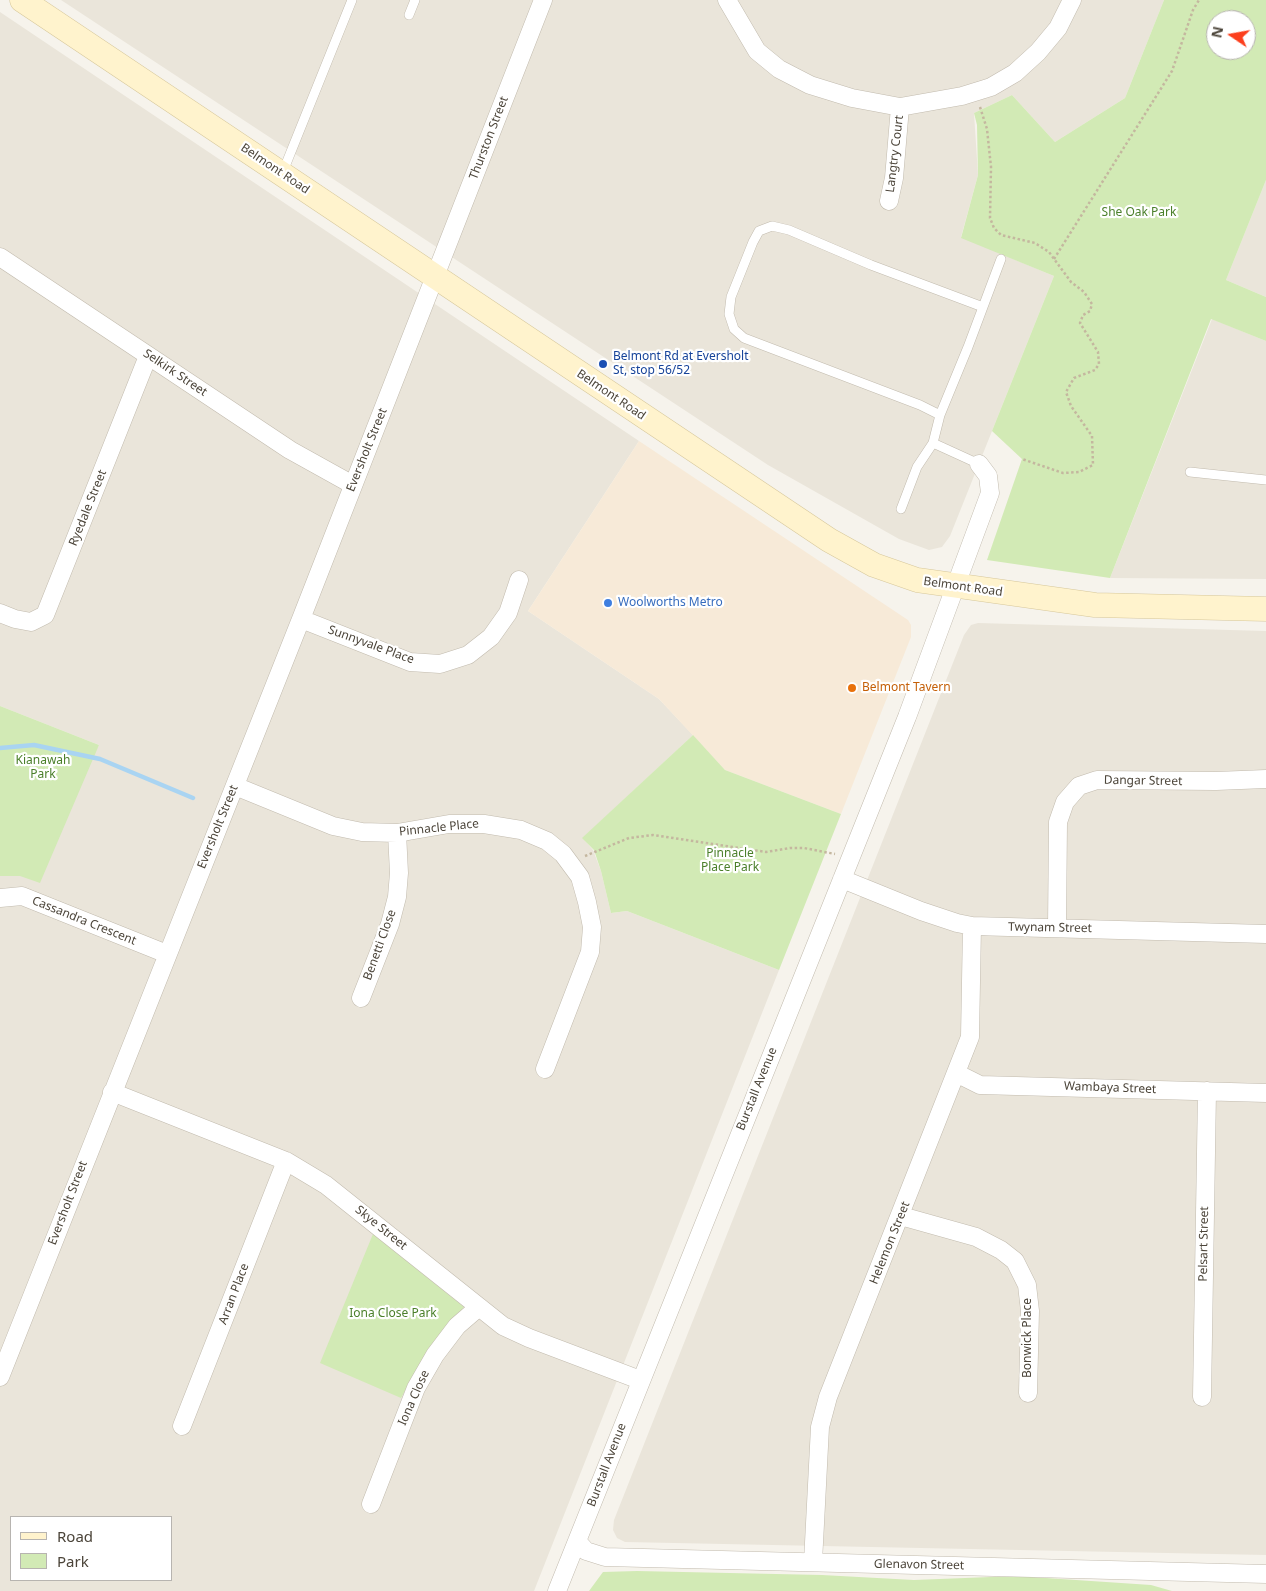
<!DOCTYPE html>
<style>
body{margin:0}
#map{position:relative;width:1266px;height:1591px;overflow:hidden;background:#f6f3ec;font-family:"Noto Sans",sans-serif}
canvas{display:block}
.legend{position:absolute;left:10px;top:1516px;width:162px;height:65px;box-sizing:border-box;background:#fff;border:1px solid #b7b4b0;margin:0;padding:6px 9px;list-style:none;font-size:15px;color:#4b4439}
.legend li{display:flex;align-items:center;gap:10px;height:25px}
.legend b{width:25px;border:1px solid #b7b4b0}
.north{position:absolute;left:1206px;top:10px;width:50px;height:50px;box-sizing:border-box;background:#fff;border:1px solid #b7b4b0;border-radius:50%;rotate:282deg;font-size:14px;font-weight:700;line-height:20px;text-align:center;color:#4b4439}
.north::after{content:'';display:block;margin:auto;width:18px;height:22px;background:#fc3f1d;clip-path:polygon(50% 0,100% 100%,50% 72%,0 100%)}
</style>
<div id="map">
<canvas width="1266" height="1591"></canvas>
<ul class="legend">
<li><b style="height:6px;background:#fff3cd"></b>Road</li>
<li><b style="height:14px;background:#d2eab5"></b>Park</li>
</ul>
<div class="north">N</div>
</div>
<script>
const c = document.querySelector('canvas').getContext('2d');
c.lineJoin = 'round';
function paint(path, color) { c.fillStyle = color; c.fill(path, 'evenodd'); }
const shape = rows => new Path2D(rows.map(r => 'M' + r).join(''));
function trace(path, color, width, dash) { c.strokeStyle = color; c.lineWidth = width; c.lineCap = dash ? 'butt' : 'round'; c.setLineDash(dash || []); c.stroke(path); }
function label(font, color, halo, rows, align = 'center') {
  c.font = font + ' "Noto Sans",sans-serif'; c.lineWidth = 4.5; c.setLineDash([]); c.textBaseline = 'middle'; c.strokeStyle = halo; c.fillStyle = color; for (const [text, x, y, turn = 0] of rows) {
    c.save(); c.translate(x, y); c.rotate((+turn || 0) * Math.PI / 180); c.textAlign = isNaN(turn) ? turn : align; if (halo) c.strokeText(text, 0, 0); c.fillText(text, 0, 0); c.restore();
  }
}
paint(shape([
 [61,0,1164,0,1125,98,1055,142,1012,95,974,113,978,175,961,237,1054,276,950,536,942,547,929,550,899,539,768,465],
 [0,12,639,441,528,611,659,699,693,735,583,838,593,850,601,871,611,913,627,911,779,970,534,1591,0,1591,0,876,20,876,99,745,0,706],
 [11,1517,171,1517,171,1580,11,1580],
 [1266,180,1266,297,1226,280],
 [1212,319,1266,341,1266,579,1110,578],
 [978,623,1266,631,1266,1555,625,1542,617,1538,613,1530,614,1520,964,635,971,625]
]), '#eae5da');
paint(shape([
 [639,441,908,620,911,625,911,637,841,814,725,770,659,699,528,611]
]), '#f7ead8');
paint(shape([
 [1164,0,1266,0,1266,180,1226,280,1266,297,1266,341,1211,319,1110,578,987,560,1022,459,992,431,1054,276,961,238,978,175,977,125,974,113,1012,95,1055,142,1125,98],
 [1216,20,1246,20,1246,50,1216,50],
 [0,706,99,745,40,883,20,876,0,876],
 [693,735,725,770,841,814,779,970,627,911,611,913,601,871,594,850,582,838],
 [373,1234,464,1307,428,1349,401,1398,320,1363],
 [637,1571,822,1575,914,1580,1016,1576,1151,1585,1172,1591,589,1591,603,1572]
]), '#d2eab5');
trace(shape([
 [0,748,34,745,100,759,193,798]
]), '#a9d4f2', 4.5);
const lane = shape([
 [409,15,415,0],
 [282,174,352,0],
 [940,415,920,405,744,338,734,329,729,314,731,297,753,242,759,231,772,226,789,230,871,265,983,307],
 [933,443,979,464],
 [1190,472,1266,480],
 [901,509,917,467,933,443,940,415,968,347,1001,259]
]);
const street = shape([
 [727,0,757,51,779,69,810,85,852,98,900,107,962,96,991,87,1015,73,1038,52,1058,28,1072,0],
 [889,201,894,178,900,107],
 [0,257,290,450,353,485],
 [0,613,15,619,31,622,45,615,148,356],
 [301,619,410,662,440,664,468,655,491,637,508,613,519,580],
 [235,786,333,826,362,832,397,833,449,824,484,824,521,830,547,841,563,854,580,877,587,902,592,927,590,952,545,1069],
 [842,879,921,911,957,923,972,926,1266,934],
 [0,898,22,896,167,954],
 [1057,928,1058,822,1065,802,1079,786,1097,780,1216,781,1266,779],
 [361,998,390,924,397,897,399,873,397,833],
 [956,1073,980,1085,1266,1093],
 [112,1092,286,1161,326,1185,503,1326,529,1338,640,1380],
 [901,1216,976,1237,1001,1250,1015,1261,1027,1285,1030,1311,1028,1393],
 [0,1377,301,619,543,0],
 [1202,1397,1207,1091],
 [182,1426,286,1161],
 [371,1504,416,1388,435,1355,457,1326,479,1307],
 [577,1541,586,1551,605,1557,1266,1574],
 [813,1562,820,1427,828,1397,970,1037,972,926],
 [557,1591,907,717,990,493,988,476,979,464]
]);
const secondary = shape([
 [22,0,829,540,874,565,917,580,1095,605,1266,609]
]);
trace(lane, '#c2bbae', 10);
trace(street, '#c2bbae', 19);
trace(secondary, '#d6c79b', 25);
trace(shape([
 [980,107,987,129,991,167,990,218,994,228,1001,235,1035,243,1049,252,1071,282,1084,292,1092,304,1090,311,1083,315,1080,323,1098,352,1099,364,1095,370,1074,378,1066,392,1071,406,1092,436,1093,465,1079,472,1063,473,1022,459],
 [1054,259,1172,71,1193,10,1199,0],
 [585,856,629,838,653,835,766,852,790,848,804,848,835,854]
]), '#c4b79f', 2.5, [2.5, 2.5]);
trace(lane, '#fff', 9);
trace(street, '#fff', 18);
trace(secondary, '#fff3cd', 24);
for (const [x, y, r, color] of [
 [603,364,5,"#1a4fb4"],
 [608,603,5,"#3f7fe0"],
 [852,688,5,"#e8710a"]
]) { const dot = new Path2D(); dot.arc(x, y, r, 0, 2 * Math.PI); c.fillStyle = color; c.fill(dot); trace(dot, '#fff', 2); }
label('12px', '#4b4439', '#fff', [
 ["Thurston Street",489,138,-69],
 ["Langtry Court",895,154,-83],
 ["Belmont Road",275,169,34],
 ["Selkirk Street",175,373,34],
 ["Belmont Road",611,395,34],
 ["Eversholt Street",367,450,-68],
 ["Ryedale Street",88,508,-68],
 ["Belmont Road",963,587,8],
 ["Sunnyvale Place",371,645,20],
 ["Dangar Street",1143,781,1],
 ["Eversholt Street",218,827,-68],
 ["Pinnacle Place",439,828,-6],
 ["Cassandra Crescent",84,921,22],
 ["Twynam Street",1050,928,1],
 ["Benetti Close",380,945,-70],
 ["Wambaya Street",1110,1088,2],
 ["Burstall Avenue",757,1089,-68],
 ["Eversholt Street",68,1203,-69],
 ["Skye Street",381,1228,39],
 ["Helemon Street",890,1243,-68],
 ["Pelsart Street",1204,1244,-89],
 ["Arran Place",234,1294,-69],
 ["Bonwick Place",1028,1338,-90],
 ["Iona Close",414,1398,-66],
 ["Burstall Avenue",607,1465,-69],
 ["Glenavon Street",919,1565,1]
]);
label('12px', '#4a7f2a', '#fff', [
 ["She Oak Park",1139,213],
 ["Kianawah",43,761],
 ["Park",43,775],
 ["Pinnacle",730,854],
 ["Place Park",730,868],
 ["Iona Close Park",393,1314]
]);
label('12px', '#164399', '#fff', [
 ["Belmont Rd at Eversholt",613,357],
 ["St, stop 56/52",613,371]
], 'left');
label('12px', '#366cbe', '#fff', [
 ["Woolworths Metro",618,603]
], 'left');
label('12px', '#c56008', '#fff', [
 ["Belmont Tavern",862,688]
], 'left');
</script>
